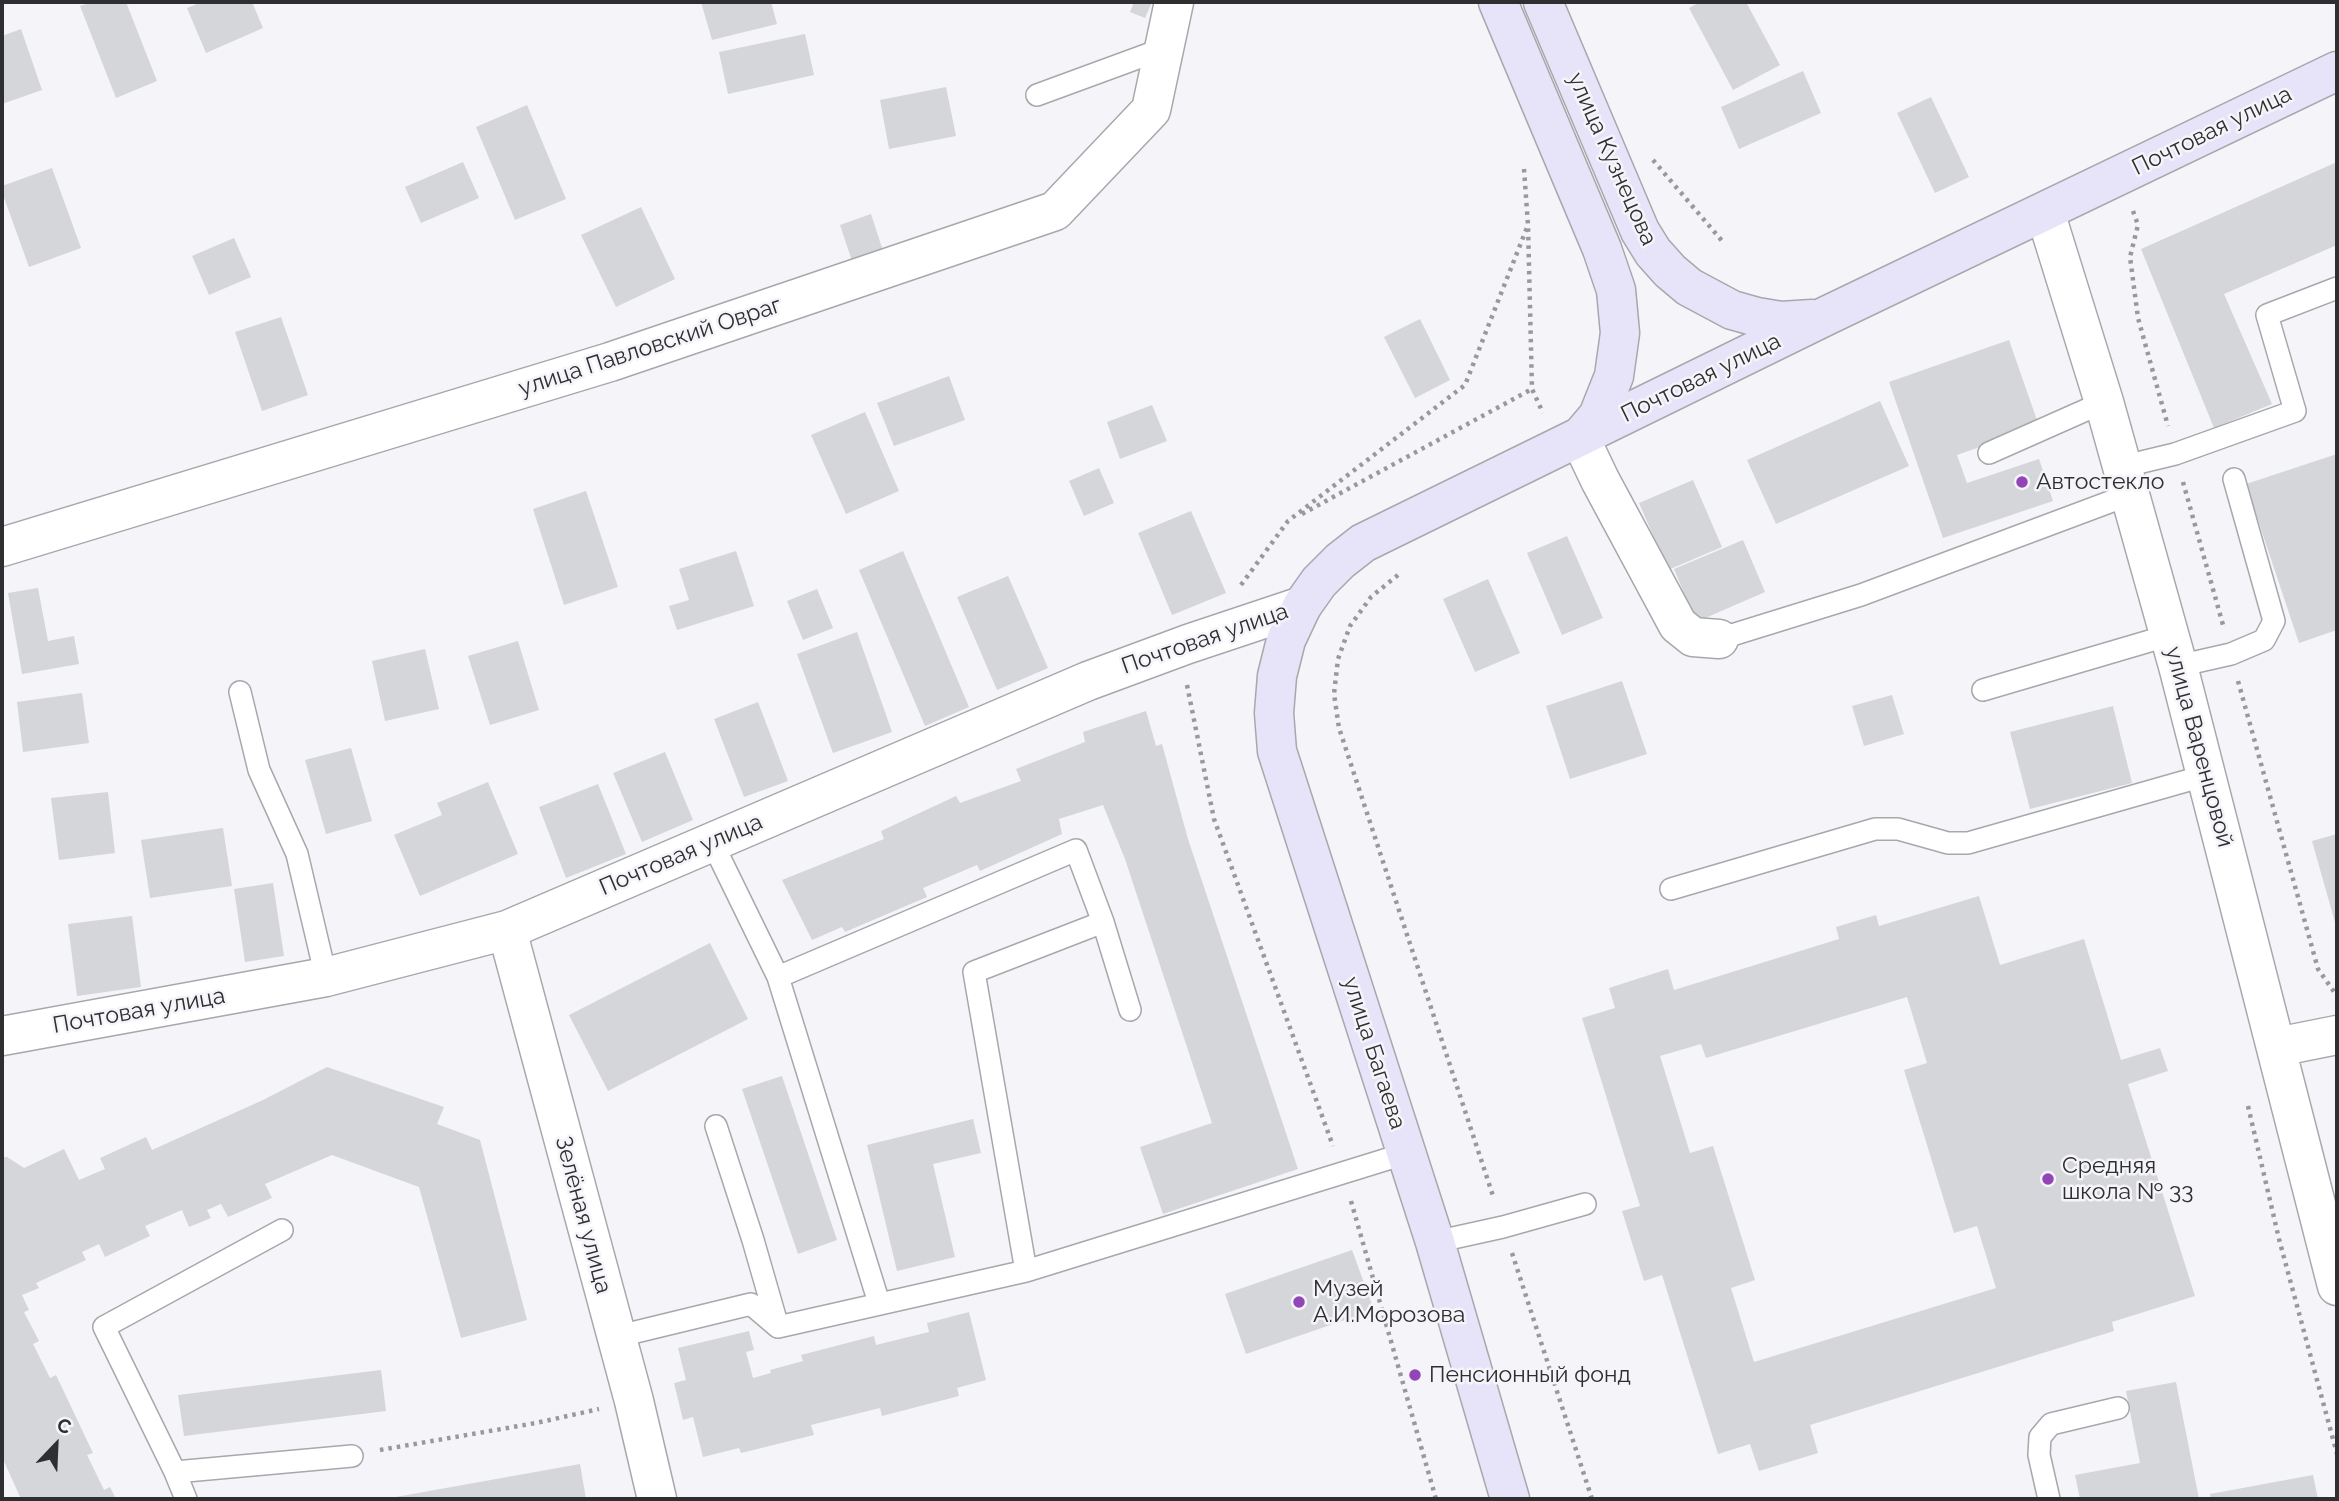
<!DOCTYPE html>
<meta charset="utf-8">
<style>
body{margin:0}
#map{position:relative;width:2339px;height:1501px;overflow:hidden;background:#f4f4f9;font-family:Raleway,sans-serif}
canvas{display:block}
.frame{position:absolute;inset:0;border:4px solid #2f2f31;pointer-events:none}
.north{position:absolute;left:21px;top:1410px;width:70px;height:70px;-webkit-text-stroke:5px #f4f4f9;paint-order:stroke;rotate:23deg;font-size:19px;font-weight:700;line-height:28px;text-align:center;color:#2f2f31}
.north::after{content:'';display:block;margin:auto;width:24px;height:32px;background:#2f2f31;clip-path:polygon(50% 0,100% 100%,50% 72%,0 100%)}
</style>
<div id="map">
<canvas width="2339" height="1501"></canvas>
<div class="frame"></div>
<div class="north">С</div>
</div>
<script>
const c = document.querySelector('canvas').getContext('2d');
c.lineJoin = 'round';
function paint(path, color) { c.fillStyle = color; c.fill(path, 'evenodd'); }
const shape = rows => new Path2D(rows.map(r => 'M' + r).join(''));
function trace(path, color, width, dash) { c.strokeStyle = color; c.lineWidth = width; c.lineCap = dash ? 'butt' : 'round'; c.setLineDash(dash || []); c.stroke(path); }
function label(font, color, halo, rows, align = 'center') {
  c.font = font + ' Raleway,sans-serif'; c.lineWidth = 5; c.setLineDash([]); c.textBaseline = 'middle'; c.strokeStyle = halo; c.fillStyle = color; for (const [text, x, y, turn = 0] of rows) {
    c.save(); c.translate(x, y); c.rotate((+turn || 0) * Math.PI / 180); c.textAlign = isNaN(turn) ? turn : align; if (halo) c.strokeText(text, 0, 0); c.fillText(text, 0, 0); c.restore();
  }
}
paint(shape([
 [92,2,126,2,157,81,116,98,80,6],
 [202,2,252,2,263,28,206,53,187,8],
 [701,2,771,2,777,24,712,40],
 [1134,2,1152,2,1145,18,1130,12],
 [1700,2,1746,2,1780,65,1733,90,1689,8],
 [21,29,42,90,2,104,2,36],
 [805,34,814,75,728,94,719,52],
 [1803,71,1821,113,1739,149,1721,107],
 [946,87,956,136,889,149,880,100],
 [1931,97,1969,177,1935,193,1897,113],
 [527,105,566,199,515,220,476,127],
 [463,162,479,198,421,223,405,187],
 [2337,162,2337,245,2224,294,2272,404,2214,428,2141,249],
 [52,168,81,248,29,267,2,192,2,186],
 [641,207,675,279,616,307,581,235],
 [871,214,884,254,853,264,840,225],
 [234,238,251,277,209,295,192,256],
 [281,317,308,395,262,411,235,332],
 [1420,319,1450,380,1415,398,1384,337],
 [2009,340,2039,426,1957,455,1967,483,2039,459,2053,501,1943,538,1889,382],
 [949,376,965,420,894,446,877,403],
 [1880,401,1909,466,1776,524,1747,460],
 [1152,405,1167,441,1120,459,1107,422],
 [865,412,899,491,846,514,811,435],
 [2337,454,2337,630,2299,643,2246,484],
 [1099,468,1114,503,1084,516,1069,481],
 [1693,480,1722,547,1668,570,1639,503],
 [586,491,618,587,564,605,533,509],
 [1191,511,1226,593,1172,615,1138,533],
 [1567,536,1603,618,1562,635,1527,553],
 [1743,540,1765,592,1696,622,1674,569],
 [736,551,754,606,677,630,669,606,689,600,679,569],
 [903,551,969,707,925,726,859,570],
 [1008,576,1048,668,997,690,957,597],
 [1488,579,1520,653,1475,672,1443,599],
 [38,588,48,641,74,636,79,664,22,674,8,593],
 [817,589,833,628,803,640,787,601],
 [857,632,892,732,833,753,797,654],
 [518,641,539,710,490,725,468,656],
 [425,649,439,709,385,721,372,661],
 [1622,681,1647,754,1570,779,1546,706],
 [82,693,89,743,23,752,17,702],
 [1892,695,1904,734,1864,746,1852,706],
 [758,702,788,781,744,797,714,719],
 [2113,706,2132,783,2030,809,2010,732],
 [1146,711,1156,746,1162,744,1188,839,1298,1169,1163,1214,1140,1147,1212,1123,1125,859,1103,805,1059,819,1062,834,980,871,977,865,923,888,927,897,845,932,842,927,812,940,782,880,884,839,881,831,956,796,960,803,1021,781,1016,769,1085,742,1083,732],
 [351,748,372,821,326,834,305,760],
 [665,752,693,820,642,842,613,773],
 [488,782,518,854,420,896,394,835,442,815,437,803],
 [598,784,626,854,566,878,539,807],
 [108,792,115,853,59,860,51,798],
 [223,828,232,886,150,898,141,840],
 [2337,834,2337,926,2336,926,2312,841],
 [273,883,284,956,245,962,234,889],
 [1979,896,2000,965,2084,939,2121,1060,2160,1048,2168,1071,2128,1084,2195,1296,2112,1322,2114,1331,1810,1425,1818,1453,1759,1471,1750,1444,1718,1454,1662,1275,1644,1281,1622,1211,1640,1206,1582,1018,1615,1008,1609,988,1668,969,1674,990,1839,939,1836,927,1876,915,1879,926],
 [1907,997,1927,1063,1904,1070,1954,1233,1977,1226,1996,1288,1754,1362,1731,1288,1755,1280,1713,1146,1690,1153,1660,1056,1701,1044,1706,1058],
 [132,916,141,987,77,996,68,924],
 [710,943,748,1019,608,1091,569,1015],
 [327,1067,444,1107,437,1124,480,1140,527,1320,461,1338,419,1187,332,1155,265,1184,272,1198,228,1217,221,1204,207,1210,211,1218,189,1227,182,1210,145,1226,150,1236,105,1257,99,1244,82,1252,86,1260,36,1283,39,1288,22,1295,29,1310,24,1312,39,1341,33,1344,50,1378,56,1375,93,1453,87,1455,104,1490,110,1487,116,1499,21,1499,2,1457,2,1157,7,1157,24,1168,64,1149,79,1180,105,1169,100,1158,146,1137,152,1150,263,1100],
 [782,1076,837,1240,798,1254,742,1089],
 [973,1119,981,1153,933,1164,955,1257,897,1271,867,1145],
 [1352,1250,1374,1310,1246,1354,1225,1294],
 [969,1312,986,1380,957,1388,959,1396,882,1416,880,1408,811,1425,814,1435,741,1453,739,1448,703,1457,693,1417,683,1420,674,1383,686,1380,678,1348,749,1331,754,1350,746,1352,753,1378,771,1373,770,1370,803,1361,801,1355,874,1336,876,1345,929,1332,927,1323],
 [381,1370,386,1411,184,1436,178,1395],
 [2176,1382,2199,1499,2080,1499,2075,1475,2140,1463,2126,1391],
 [580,1464,586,1499,390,1499,390,1498],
 [2313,1475,2318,1499,2211,1499,2210,1494]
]), '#d5d6da');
const lane = shape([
 [1037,95,1165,48],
 [1989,453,2104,402],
 [2121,467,2175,454,2295,411,2267,315,2337,288],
 [1719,639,1861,595,2131,494],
 [2178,666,2231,654,2264,640,2274,621,2234,479],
 [1983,690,2170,635],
 [240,692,259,770,297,854,326,977],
 [712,842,778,977,1076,850,1103,922,1130,1010],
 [1671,889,1875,829,1898,829,1948,843,1968,843,2207,775],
 [1103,922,974,972,1026,1271,1407,1153],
 [778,977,879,1303],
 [716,1126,753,1240,778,1327],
 [1435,1242,1503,1227,1585,1204],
 [615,1337,751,1304,778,1327,1026,1271],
 [175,1472,104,1327,282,1230],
 [186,1499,175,1472,352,1456],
 [2049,1499,2039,1455,2040,1437,2051,1424,2118,1408]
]);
const street = shape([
 [2045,212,2104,402,2178,666,2337,1286],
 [1580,438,1600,480,1678,625,1693,637,1719,639],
 [2,547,610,362,1055,211,1151,110,1174,2],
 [507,930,634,1401,657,1499],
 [2,1036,326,977,507,930,1088,681,1188,644,1302,606],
 [2277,1047,2337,1035]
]);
const secondary = shape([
 [1498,2,1602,249,1616,290,1620,333,1614,376,1598,416,1581,436],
 [1543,2,1640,231,1653,252,1670,271,1689,287,1732,310,1757,317,1781,321,1812,319],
 [1510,1499,1435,1242,1277,751,1274,713,1277,676,1286,640,1302,606,1319,582,1340,561,1363,543,1828,315,2337,71]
]);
trace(lane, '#a7a8ac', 24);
trace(street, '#a7a8ac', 41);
trace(secondary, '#a7a8ac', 41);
trace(shape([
 [1653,160,1723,242],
 [1524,169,1528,225,1532,389,1543,413],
 [2133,211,2138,225,2130,257,2138,318,2168,426],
 [2183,482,2223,625],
 [1302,514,1532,389],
 [1398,575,1371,597,1350,626,1338,659,1334,694,1339,728,1494,1199],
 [1241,585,1288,521,1465,385,1528,225],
 [2238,681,2318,969,2337,996],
 [1187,685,1214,819,1333,1146],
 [2248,1106,2279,1239,2337,1454],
 [1351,1201,1436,1499],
 [1512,1253,1592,1499],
 [380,1450,536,1423,599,1409]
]), '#99999d', 4.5, [3.5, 5]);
trace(lane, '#fff', 21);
trace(street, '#fff', 38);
trace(secondary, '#e7e4fa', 38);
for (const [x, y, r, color] of [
 [2022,482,7,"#9145b6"],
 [2048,1179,7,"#9145b6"],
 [1299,1302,7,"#9145b6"],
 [1415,1375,7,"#9145b6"]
]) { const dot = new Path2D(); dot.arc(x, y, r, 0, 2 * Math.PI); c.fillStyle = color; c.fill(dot); trace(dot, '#f4f4f9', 2.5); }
label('23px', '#2f2f31', '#f4f4f9', [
 ["Почтовая улица",2212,131,-26],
 ["улица Кузнецова",1612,159,66],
 ["улица Павловский Овраг",650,347,-18],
 ["Почтовая улица",1701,378,-26],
 ["Почтовая улица",1205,639,-19],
 ["улица Варенцовой",2199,747,75],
 ["Почтовая улица",681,855,-23],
 ["Почтовая улица",139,1011,-10],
 ["улица Багаева",1374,1053,72],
 ["Зелёная улица",583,1215,75]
]);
label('23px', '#2f2f31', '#f4f4f9', [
 ["Автостекло",2036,482],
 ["Средняя",2062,1166],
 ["школа № 33",2062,1192],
 ["Музей",1313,1289],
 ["А.И.Морозова",1313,1315],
 ["Пенсионный фонд",1429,1375]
], 'left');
</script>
